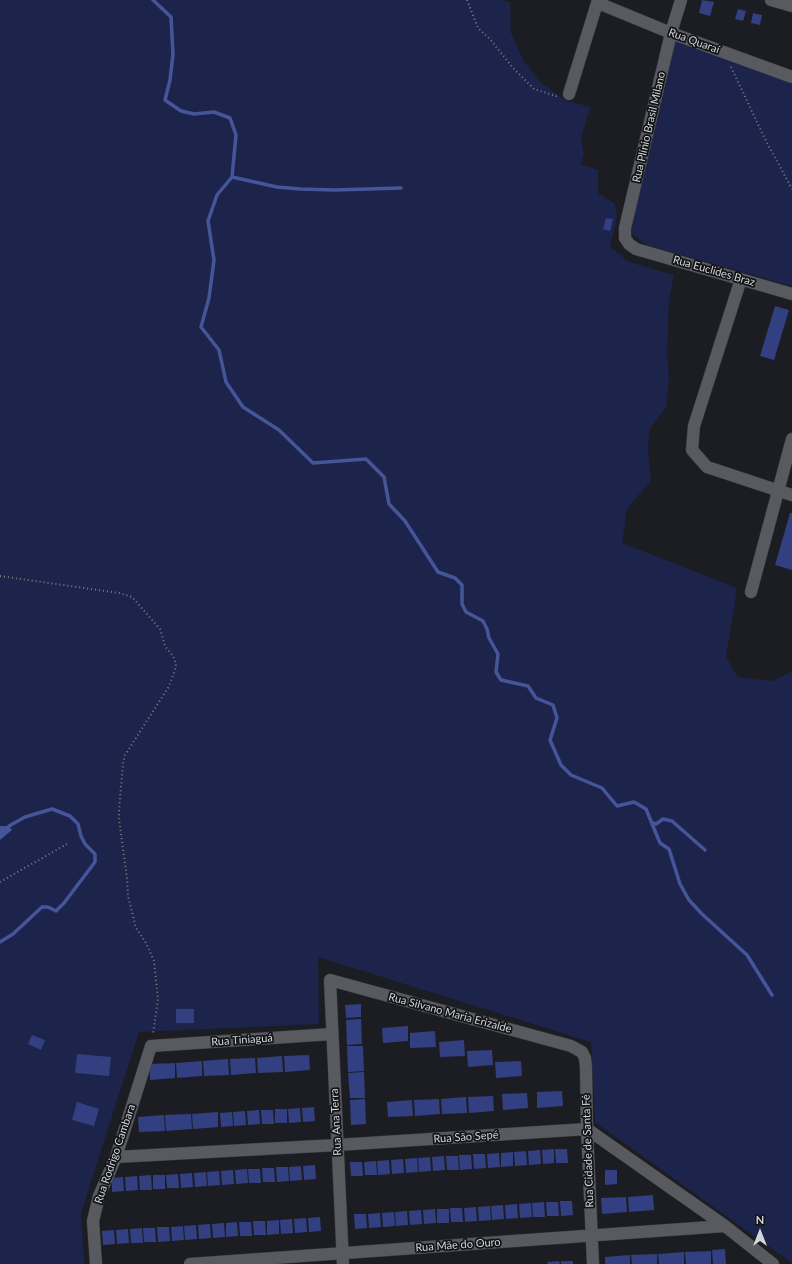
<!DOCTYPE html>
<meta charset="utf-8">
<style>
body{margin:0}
#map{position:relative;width:792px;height:1264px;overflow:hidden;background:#1c1d22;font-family:Lato,sans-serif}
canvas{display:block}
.north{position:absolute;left:740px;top:1212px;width:40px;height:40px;-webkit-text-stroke:3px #131418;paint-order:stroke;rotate:0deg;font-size:11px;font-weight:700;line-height:16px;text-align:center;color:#d4d5d8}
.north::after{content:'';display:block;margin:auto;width:14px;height:18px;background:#d4d5d8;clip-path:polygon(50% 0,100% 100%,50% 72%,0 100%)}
</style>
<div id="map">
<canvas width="792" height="1264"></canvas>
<div class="north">N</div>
</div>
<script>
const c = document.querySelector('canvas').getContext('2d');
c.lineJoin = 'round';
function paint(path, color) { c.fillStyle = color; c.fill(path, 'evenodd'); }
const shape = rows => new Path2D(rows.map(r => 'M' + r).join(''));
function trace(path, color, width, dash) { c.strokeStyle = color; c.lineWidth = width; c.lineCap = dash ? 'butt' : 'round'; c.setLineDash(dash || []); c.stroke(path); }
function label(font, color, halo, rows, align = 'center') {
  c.font = font + ' Lato,sans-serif'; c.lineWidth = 3.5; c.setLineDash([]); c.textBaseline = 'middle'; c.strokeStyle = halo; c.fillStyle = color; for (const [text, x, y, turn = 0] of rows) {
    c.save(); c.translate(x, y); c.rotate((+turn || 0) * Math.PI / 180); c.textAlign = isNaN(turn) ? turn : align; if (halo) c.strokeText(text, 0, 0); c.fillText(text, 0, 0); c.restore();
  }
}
paint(shape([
 [0,0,499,0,510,2,511,33,523,60,540,82,565,100,590,107,581,139,584,154,580,164,598,170,598,193,615,204,617,217,610,247,629,262,674,275,669,298,667,353,669,379,666,407,649,430,648,452,651,480,627,509,622,543,737,588,726,657,738,677,773,681,792,671,792,1263,595,1122,591,1042,318,957,319,1024,139,1032,81,1213,84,1264,0,1264,0,840,12,830,9,826,0,826],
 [675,40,792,83,792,286,647,245,632,234,632,215]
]), '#1c244b');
paint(shape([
 [0,826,9,826,12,830,0,840]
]), '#455599');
trace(shape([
 [153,0,171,17,173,54,170,80,165,100,181,111,194,114,214,112,230,118,236,135,232,177,217,195,208,221,214,260,209,298,201,327,219,350,226,382,243,407,279,430,313,463,366,459,384,477,389,504,405,521,438,572,455,578,462,585,462,604,466,612,483,621,487,629,489,638,498,654,496,672,501,680,528,686,536,698,553,705,557,718,550,740,561,765,571,775,602,788,617,806,634,802,646,809,660,843,669,849,680,884,689,900,702,914,747,955,772,995],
 [232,177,277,187,300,189,335,190,401,188],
 [651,822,656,824,663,819,672,821,705,850],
 [0,942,13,934,42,907,48,907,56,911,64,903,95,862,95,854,85,844,81,836,78,824,70,816,52,809,25,817,9,826]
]), '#455599', 3.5);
paint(shape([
 [702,0,714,2,710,16,699,13],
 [738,9,746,11,743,21,735,19],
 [753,13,762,15,760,25,751,23],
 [606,218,613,219,610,231,603,229],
 [775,306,789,310,774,360,760,356],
 [790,513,792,513,792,570,775,565],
 [361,1004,361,1017,346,1018,345,1005],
 [176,1009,194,1009,194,1023,176,1023],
 [361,1019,362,1044,347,1045,346,1020],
 [408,1026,408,1041,383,1043,382,1028],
 [435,1031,436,1047,410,1048,410,1033],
 [32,1035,45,1040,41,1050,28,1044],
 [464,1040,465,1056,440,1057,439,1042],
 [347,1046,363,1046,364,1071,348,1072],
 [492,1050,493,1065,468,1067,467,1051],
 [77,1054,111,1057,109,1076,75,1073],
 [309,1055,310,1070,285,1072,284,1056],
 [282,1056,283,1072,258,1073,257,1058],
 [255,1058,256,1073,231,1075,230,1059],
 [228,1059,229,1075,204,1076,203,1061],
 [202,1061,202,1076,177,1078,176,1063],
 [521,1061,522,1076,496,1078,495,1062],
 [175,1063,175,1078,150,1080,149,1064],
 [364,1072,365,1098,350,1098,348,1073],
 [562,1091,563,1106,537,1108,537,1092],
 [527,1093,528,1108,503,1110,502,1094],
 [493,1096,494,1111,469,1113,468,1097],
 [466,1097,467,1113,442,1114,441,1099],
 [365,1099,366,1124,351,1125,350,1100],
 [439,1099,440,1114,415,1116,414,1100],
 [412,1100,413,1116,388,1117,387,1102],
 [77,1102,99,1109,94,1126,72,1120],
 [314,1107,315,1121,303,1122,302,1108],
 [300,1108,301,1122,289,1123,288,1109],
 [275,1109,287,1109,287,1123,275,1123],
 [259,1110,260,1124,248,1125,247,1111],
 [261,1110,273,1110,274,1124,262,1124],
 [245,1111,246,1125,234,1126,233,1112],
 [218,1112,218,1127,193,1129,192,1114],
 [232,1112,233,1126,221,1127,220,1113],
 [191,1114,192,1129,166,1131,165,1115],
 [164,1115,165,1131,139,1132,138,1117],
 [554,1149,554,1163,543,1164,542,1150],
 [555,1149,567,1149,568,1163,556,1163],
 [540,1150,541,1164,529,1165,528,1151],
 [526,1151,527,1165,515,1166,514,1152],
 [513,1152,513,1166,501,1167,501,1153],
 [499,1153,500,1167,488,1168,487,1154],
 [473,1154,485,1154,486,1168,474,1169],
 [459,1155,471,1155,472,1169,460,1170],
 [444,1156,445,1170,433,1171,432,1157],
 [446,1156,458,1156,459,1170,447,1170],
 [430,1157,431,1171,419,1172,418,1158],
 [417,1158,418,1172,406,1173,405,1159],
 [403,1159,404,1173,392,1174,391,1160],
 [389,1160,390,1174,378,1175,377,1161],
 [376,1161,377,1175,365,1175,364,1162],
 [350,1162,362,1162,363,1176,351,1176],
 [315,1165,316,1179,304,1180,303,1166],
 [301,1166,302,1180,290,1181,289,1167],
 [276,1167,288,1167,289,1181,277,1182],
 [262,1168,274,1168,275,1182,263,1182],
 [247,1169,248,1183,236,1184,235,1170],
 [248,1169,260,1169,261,1183,249,1183],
 [233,1170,234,1184,222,1185,221,1171],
 [605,1170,617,1170,617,1184,605,1185],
 [219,1171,220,1185,208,1186,207,1172],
 [206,1172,207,1186,195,1187,194,1173],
 [192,1173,193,1187,181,1188,180,1174],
 [178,1174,179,1188,167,1188,166,1175],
 [151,1175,152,1190,140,1190,139,1176],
 [153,1175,165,1175,165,1189,153,1189],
 [137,1176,138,1190,126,1191,125,1177],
 [123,1177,124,1191,112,1192,112,1178],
 [653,1195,654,1210,629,1212,628,1197],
 [626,1197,627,1212,602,1214,601,1198],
 [560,1201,572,1201,573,1215,561,1216],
 [544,1202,545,1217,533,1217,532,1203],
 [546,1202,558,1202,559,1216,547,1216],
 [531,1203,532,1217,520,1218,519,1204],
 [517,1204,518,1218,506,1219,505,1205],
 [503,1205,504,1219,492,1220,491,1206],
 [490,1206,491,1220,479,1221,478,1207],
 [476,1207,477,1221,465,1222,464,1208],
 [450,1208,462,1208,463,1222,451,1222],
 [435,1209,436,1223,424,1224,423,1210],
 [437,1209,449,1209,449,1223,437,1223],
 [421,1210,422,1224,410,1225,409,1211],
 [407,1211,408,1225,396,1226,395,1212],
 [394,1212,395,1226,383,1227,382,1213],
 [380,1213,381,1227,369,1228,368,1214],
 [354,1214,366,1214,367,1228,355,1229],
 [320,1217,321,1231,309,1232,308,1218],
 [306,1218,307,1232,295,1233,294,1219],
 [292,1219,293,1233,281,1234,280,1220],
 [279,1220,279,1234,267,1235,267,1221],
 [253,1221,265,1221,266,1235,254,1235],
 [237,1222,238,1236,226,1237,226,1223],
 [239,1222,251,1222,252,1236,240,1236],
 [224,1223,225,1237,213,1238,212,1224],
 [210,1224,211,1238,199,1239,198,1225],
 [196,1225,197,1239,185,1240,184,1226],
 [183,1226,184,1240,172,1241,171,1227],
 [157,1227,169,1227,170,1241,158,1242],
 [142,1228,143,1243,131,1243,130,1229],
 [143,1228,155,1228,156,1242,144,1242],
 [128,1229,129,1243,117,1244,116,1230],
 [114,1230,115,1244,103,1245,102,1231],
 [725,1249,726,1264,713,1264,712,1250],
 [711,1251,711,1264,686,1264,685,1252],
 [684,1252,684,1264,659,1264,658,1254],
 [657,1254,657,1264,632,1264,631,1255],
 [630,1255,630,1264,605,1264,605,1257],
 [559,1261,560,1264,548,1264,547,1262],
 [561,1261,573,1261,573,1264,561,1264]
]), '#323f81');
const minor = shape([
 [681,0,671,33,625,228,625,238,629,244,636,249,792,294],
 [771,0,792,6],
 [598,3,671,33,792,77],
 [569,94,598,0],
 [741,279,694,426,692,450,707,467,792,495],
 [751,592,792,439],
 [116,1157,337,1145,587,1129,725,1226,773,1264],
 [96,1264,93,1221,99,1196,116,1157,151,1046,332,1034],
 [190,1264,725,1226],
 [343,1264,330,980,571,1046,582,1052,585,1058,586,1068,587,1129,593,1264]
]);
trace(minor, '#38393c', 13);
trace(shape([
 [467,0,478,28,490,39,513,68,534,89,556,96,558,95],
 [731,67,765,139,792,189],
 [0,576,119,593,132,597,160,629,165,646,173,656,176,664,175,670,168,688,125,755,123,764,119,810,119,819,127,878,128,896,136,928,146,943,154,961,158,999,153,1034],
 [0,882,67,844]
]), '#7d7e82', 2, [1, 3]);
trace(minor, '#585a5f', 12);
label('11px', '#d4d5d8', '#131418', [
 ["Rua Quaraí",694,41,20],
 ["Rua Plínio Brasil Milano",649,127,-77],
 ["Rua Euclides Braz",714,271,16],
 ["Rua Silvano Maria Erizalde",450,1013,15],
 ["Rua Tiniaguá",242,1040,-4],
 ["Rua Ana Terra",336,1122,-93],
 ["Rua São Sepé",466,1137,-4],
 ["Rua Cidade de Santa Fé",588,1151,-92],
 ["Rua Rodrigo Cambara",115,1154,-71],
 ["Rua Mãe do Ouro",458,1245,-4]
]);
</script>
